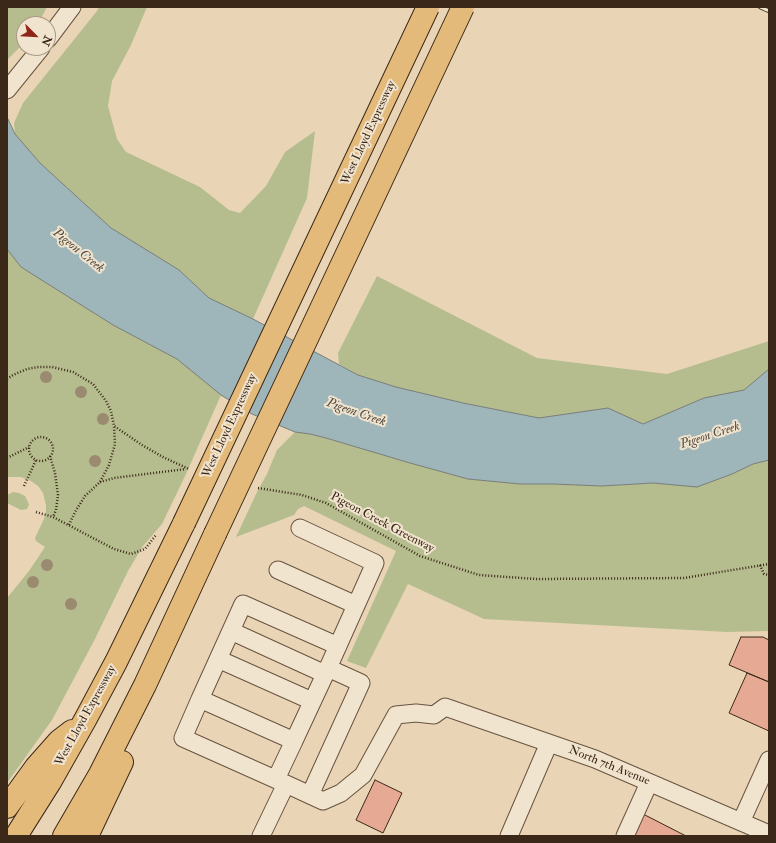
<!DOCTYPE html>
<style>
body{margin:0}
#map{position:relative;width:776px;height:843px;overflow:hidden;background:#e9d5b5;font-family:"IM FELL Double Pica",serif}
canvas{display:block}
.frame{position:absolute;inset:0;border:8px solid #3c2818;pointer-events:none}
.north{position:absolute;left:16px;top:16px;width:40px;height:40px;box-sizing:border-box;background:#f1e4cf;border:1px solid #a99986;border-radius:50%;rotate:114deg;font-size:11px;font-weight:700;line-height:16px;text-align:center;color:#3c2818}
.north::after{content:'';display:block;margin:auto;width:14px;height:18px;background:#8f2418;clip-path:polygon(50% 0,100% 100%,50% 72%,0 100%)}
</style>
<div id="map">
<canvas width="776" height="843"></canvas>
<div class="frame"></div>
<div class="north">N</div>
</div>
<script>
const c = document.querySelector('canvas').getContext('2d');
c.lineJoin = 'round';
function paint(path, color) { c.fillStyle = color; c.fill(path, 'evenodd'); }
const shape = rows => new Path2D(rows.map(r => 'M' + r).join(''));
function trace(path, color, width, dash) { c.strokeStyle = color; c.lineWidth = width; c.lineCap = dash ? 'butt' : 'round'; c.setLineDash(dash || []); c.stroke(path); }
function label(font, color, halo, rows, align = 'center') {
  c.font = font + ' "IM FELL Double Pica",serif'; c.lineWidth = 4; c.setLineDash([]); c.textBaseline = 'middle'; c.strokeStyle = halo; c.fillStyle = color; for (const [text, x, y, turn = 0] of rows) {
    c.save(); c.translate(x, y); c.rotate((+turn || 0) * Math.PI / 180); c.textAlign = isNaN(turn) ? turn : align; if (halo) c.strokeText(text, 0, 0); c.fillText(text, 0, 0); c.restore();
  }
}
paint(shape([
 [7,7,47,7,38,24,24,24,24,43,7,60],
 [99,7,147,7,131,45,112,81,108,106,117,139,126,152,200,187,229,210,240,213,266,186,285,152,315,131,307,198,253,319,209,298,179,270,111,228,40,163,15,134,14,123,23,103,97,11],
 [7,249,21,267,113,325,177,359,221,395,186,474,162,524,143,546,128,571,95,639,52,720,7,783,7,598,29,571,45,547,36,541,35,538,43,521,46,514,46,505,43,493,38,486,31,481,21,477,7,477],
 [377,276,537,358,667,374,769,341,769,369,744,390,704,398,643,424,608,408,539,418,463,403,396,387,358,375,339,364,338,353],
 [295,432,310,434,326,438,410,463,468,479,520,484,553,484,602,486,653,483,697,487,732,474,753,464,769,460,769,631,727,632,484,619,408,584,366,668,347,661,396,551,304,506,298,509,294,515,236,537,257,492,267,474,277,450],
 [13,492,19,493,25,496,28,502,29,505,27,509,21,510,7,503,7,495]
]), '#b5bd8e');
const water = shape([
 [7,117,15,134,40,163,111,228,179,270,209,298,253,319,358,375,396,387,463,403,539,418,608,408,643,424,704,398,744,390,769,369,769,460,753,464,732,474,697,487,653,483,602,486,553,484,520,484,468,479,410,463,326,438,310,434,295,432,252,414,221,395,177,359,113,325,21,267,7,249,7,117]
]);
paint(water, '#9eb5ba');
trace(water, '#777d79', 1);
const building = shape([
 [741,637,763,637,769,640,769,682,729,665,741,637],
 [747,673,769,682,769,731,729,713,747,673],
 [375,780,402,793,383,833,356,820,375,780],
 [643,814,686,836,631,836,643,814]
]);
paint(building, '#e6a994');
trace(building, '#3c2818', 1);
const minor = shape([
 [48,39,72,7],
 [7,90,41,48],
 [300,528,375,563,328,668,361,683,310,795],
 [278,570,356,605],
 [231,631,325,674],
 [218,659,312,701],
 [328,668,294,741,200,699,243,604,338,646],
 [200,699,183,738,286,784,323,801,341,793,363,775,396,715,416,713,434,715,445,707,595,759,769,834],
 [276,779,294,741],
 [741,822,769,760],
 [261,836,286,784],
 [509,836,549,743],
 [625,836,649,783]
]);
const highway = shape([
 [7,807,36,767,59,741,72,731],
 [16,836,50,782,85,720,116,662,184,523],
 [64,836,100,774,145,685,215,534],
 [87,836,122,762]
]);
trace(minor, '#67533f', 19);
trace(highway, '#3c2818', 24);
trace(shape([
 [7,379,13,375,27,369,39,367,52,367,73,372,93,384,106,401,111,411,114,426,142,445,163,457,189,469],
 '29 449a12 12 0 1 1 24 0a12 12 0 1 1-24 0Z',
 [50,456,55,473,58,495,56,510,53,517,114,549,131,554,145,549,156,535],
 [7,458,29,447],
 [100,482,114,478,186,469],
 [24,486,36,460],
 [258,488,302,495,326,503,420,556,479,575,536,579,684,578,769,564],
 [36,512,53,517],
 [69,525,75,512,85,496,100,482,109,465,115,444,114,426],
 [760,565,764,574,769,575]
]), '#3c2818', 2.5, [1, 2]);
trace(minor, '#f1e4cf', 17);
trace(highway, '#e4ba7a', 22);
const rail = shape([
 [760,7,769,11]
]);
trace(rail, '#3c2818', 4.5);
trace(rail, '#f1e4cf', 3, [9]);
const highwayBridge = shape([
 [184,523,428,7],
 [215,534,463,7]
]);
trace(highwayBridge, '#3c2818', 24, []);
trace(highwayBridge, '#e4ba7a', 22);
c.fillStyle = '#9a8a6f';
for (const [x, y] of [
 [46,377],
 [81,392],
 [103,419],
 [95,461],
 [47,565],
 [33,582],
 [71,604]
]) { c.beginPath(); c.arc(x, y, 6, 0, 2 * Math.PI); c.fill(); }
label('12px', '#3c2818', '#f1e4cf', [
 ["West Lloyd Expressway",369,133,-65],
 ["West Lloyd Expressway",230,426,-65],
 ["Pigeon Creek Greenway",382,523,28],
 ["West Lloyd Expressway",86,716,-61],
 ["North 7th Avenue",609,766,22]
]);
label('italic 13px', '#544b40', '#f1e4cf', [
 ["Pigeon Creek",78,251,39],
 ["Pigeon Creek",356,413,19],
 ["Pigeon Creek",710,436,-18]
]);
</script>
